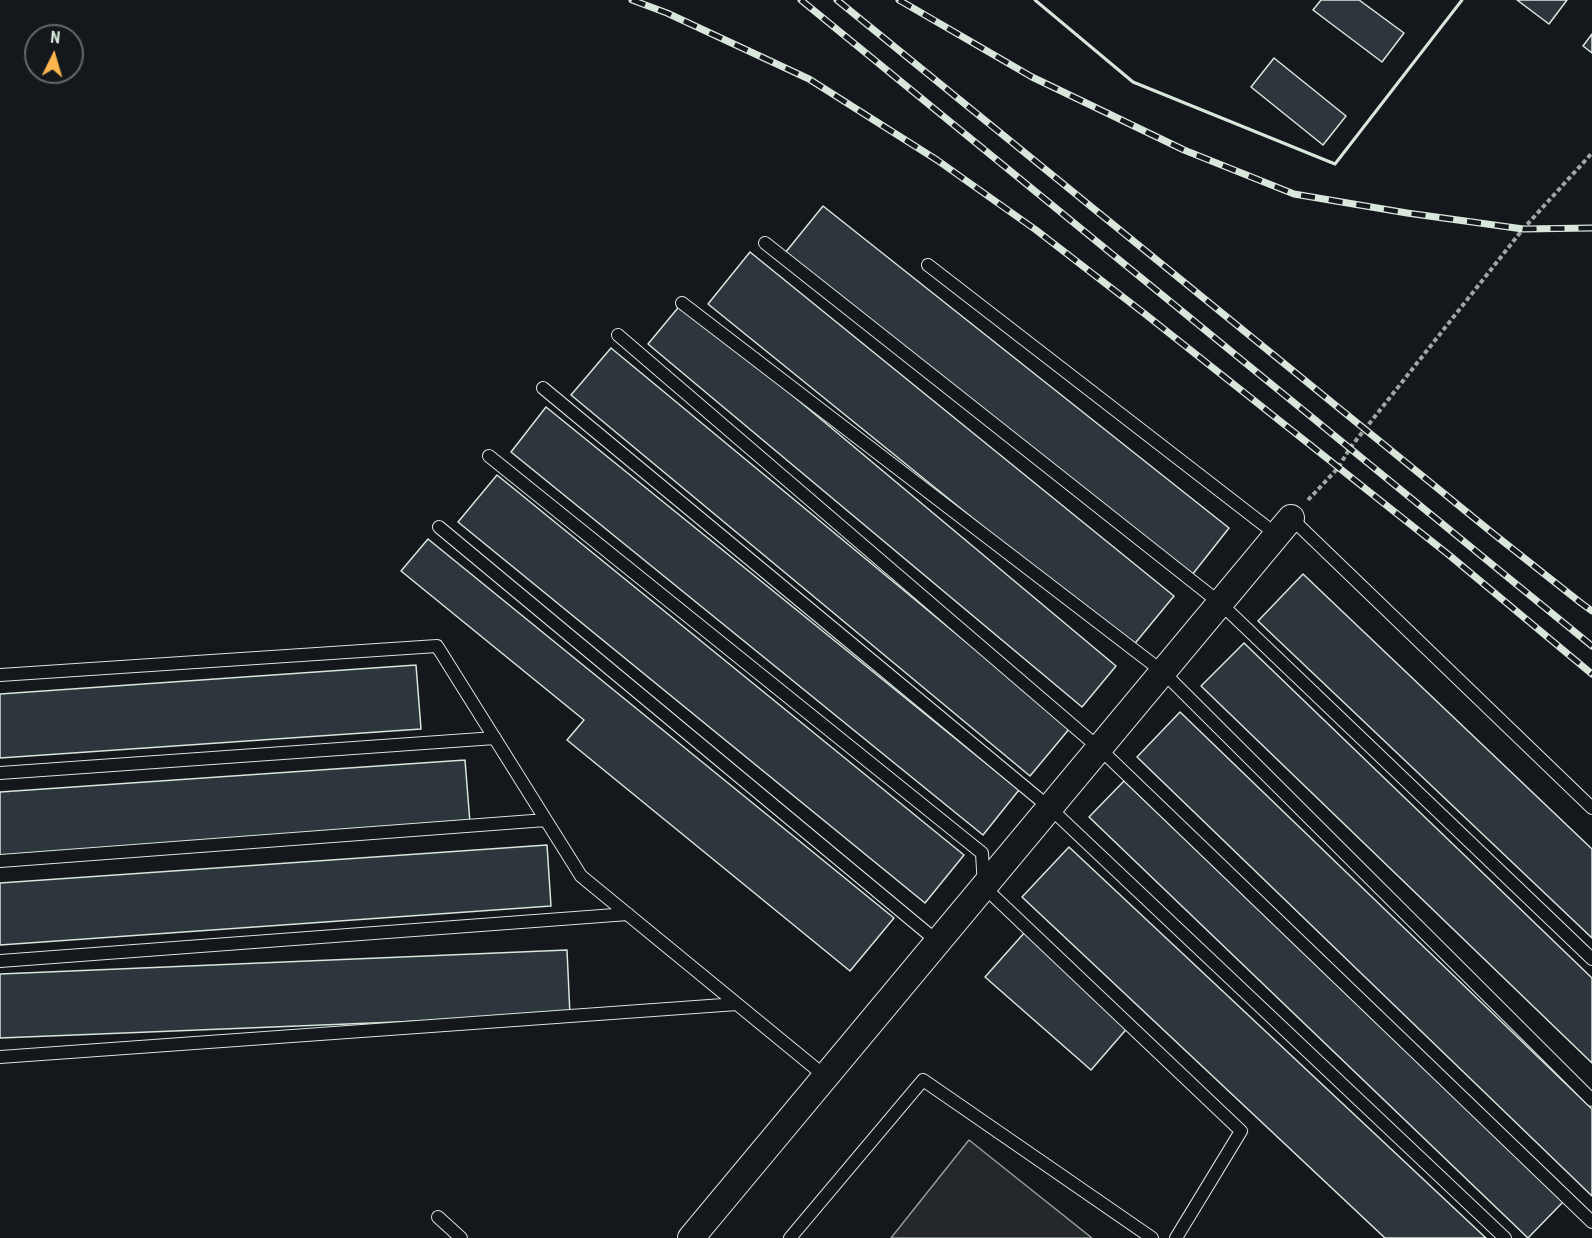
<!DOCTYPE html>
<style>
body{margin:0}
#map{position:relative;width:1592px;height:1238px;overflow:hidden;background:#14181c;font-family:"Roboto Condensed",sans-serif}
canvas{display:block}
.north{position:absolute;left:24px;top:24px;width:60px;height:60px;box-sizing:border-box;background:#14181c;border:2px solid #626a69;border-radius:50%;rotate:5deg;font-size:16px;font-weight:700;line-height:24px;text-align:center;color:#d8e6dc}
.north::after{content:'';display:block;margin:auto;width:21px;height:27px;background:#ffb74d;clip-path:polygon(50% 0,100% 100%,50% 72%,0 100%)}
</style>
<div id="map">
<canvas width="1592" height="1238"></canvas>
<div class="north">N</div>
</div>
<script>
const c = document.querySelector('canvas').getContext('2d');
c.lineJoin = 'round';
function paint(path, color) { c.fillStyle = color; c.fill(path, 'evenodd'); }
const shape = rows => new Path2D(rows.map(r => 'M' + r).join(''));
function trace(path, color, width, dash) { c.strokeStyle = color; c.lineWidth = width; c.lineCap = dash ? 'butt' : 'round'; c.setLineDash(dash || []); c.stroke(path); }
const parking = shape([
 [969,1140,1092,1238,891,1238,969,1140]
]);
paint(parking, '#24282b');
trace(parking, '#939e99', 1.5);
const building = shape([
 [1321,0,1359,0,1404,33,1382,62,1313,10,1321,0],
 [1517,0,1567,0,1549,24,1517,0],
 [1592,34,1592,53,1583,46,1592,34],
 [1274,58,1346,116,1323,145,1251,87,1274,58],
 [823,206,1229,528,1192,575,785,253,823,206],
 [750,252,1174,596,1132,647,708,304,750,252],
 [682,303,1116,666,1082,707,648,344,682,303],
 [611,348,1070,728,1030,776,571,395,611,348],
 [546,407,1019,790,983,835,511,452,546,407],
 [497,475,964,855,925,903,458,522,497,475],
 [428,539,894,918,850,971,567,740,584,720,401,571,428,539],
 [1303,574,1592,849,1592,938,1258,621,1303,574],
 [1244,643,1592,978,1592,1063,1201,686,1244,643],
 [416,665,421,729,0,758,0,694,416,665],
 [1180,712,1592,1109,1592,1196,1137,757,1180,712],
 [465,760,470,823,0,856,0,792,465,760],
 [1124,781,1563,1202,1528,1238,1089,817,1124,781],
 [547,845,551,906,0,945,0,883,547,845],
 [1069,847,1486,1238,1385,1238,1022,897,1069,847],
 [1025,932,1130,1025,1091,1070,985,977,1025,932],
 [567,950,570,1015,0,1038,0,974,567,950]
]);
paint(building, '#2c363c');
trace(building, '#d8e6dc', 1.5);
const service = shape([
 [765,243,1220,603,1592,959],
 [928,265,1277,535],
 [682,303,1163,672,1592,1100],
 [618,335,1099,748,1592,1222],
 [543,388,1050,808,1505,1238],
 [489,456,982,853,984,887,1241,1131,1176,1238],
 [1291,518,1592,808],
 [439,527,938,942],
 [0,675,437,646,581,876,826,1077],
 [0,773,495,738],
 [0,861,546,820],
 [0,961,628,914],
 [0,1057,737,1004],
 [438,1217,461,1238],
 [790,1238,923,1080,1152,1238]
]);
const minor = shape([
 [691,1238,1291,518]
]);
trace(service, '#d8e6dc', 14);
trace(minor, '#d8e6dc', 28);
trace(shape([
 [1308,500,1338,468,1350,448,1523,229,1592,153]
]), '#9da8a2', 4, [4.5, 3]);
trace(service, '#14181c', 12);
trace(minor, '#14181c', 26);
const rail = shape([
 [632,0,667,13,809,79,937,160,1036,230,1145,314,1449,555,1592,674],
 [801,0,1592,646],
 [837,0,1495,535,1581,603,1592,611],
 [899,0,1032,77,1184,150,1294,194,1407,213,1523,229,1592,228]
]);
trace(rail, '#d8e6dc', 7);
trace(rail, '#14181c', 4.5, [14]);
trace(shape([
 [1035,0,1133,82,1335,164,1462,0]
]), '#d8e6dc', 3);
</script>
